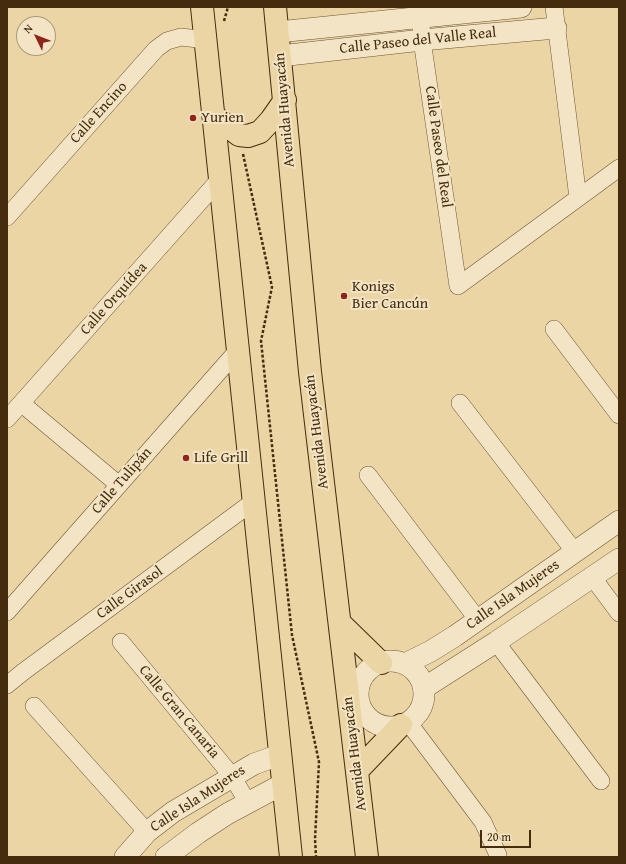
<!DOCTYPE html>
<meta charset="utf-8">
<style>
body{margin:0}
#map{position:relative;width:626px;height:864px;overflow:hidden;background:#ebd5a5;font-family:"Gentium Book Plus",serif}
canvas{display:block}
.frame{position:absolute;inset:0;border:8px solid #452c0e;pointer-events:none}
.north{position:absolute;left:16px;top:16px;width:40px;height:40px;box-sizing:border-box;background:#f2e4c4;border:1px solid #ad9a7b;border-radius:50%;rotate:313deg;font-size:11px;font-weight:700;line-height:16px;text-align:center;color:#452c0e}
.north::after{content:'';display:block;margin:auto;width:14px;height:18px;background:#8f2418;clip-path:polygon(50% 0,100% 100%,50% 72%,0 100%)}
.scale{position:absolute;left:480px;top:830px;width:51px;height:18px;box-sizing:border-box;border:2px solid #452c0e;border-top:0;padding-left:5px;font-size:12px;line-height:14px;white-space:nowrap;color:#452c0e;-webkit-text-stroke:3px #f2e4c4;paint-order:stroke}
</style>
<div id="map">
<canvas width="626" height="864"></canvas>
<div class="frame"></div>
<div class="north">N</div>
<div class="scale">20 m</div>
</div>
<script>
const c = document.querySelector('canvas').getContext('2d');
c.lineJoin = 'round';
const shape = rows => new Path2D(rows.map(r => 'M' + r).join(''));
function trace(path, color, width, dash) { c.strokeStyle = color; c.lineWidth = width; c.lineCap = dash ? 'butt' : 'round'; c.setLineDash(dash || []); c.stroke(path); }
function label(font, color, halo, rows, align = 'center') {
  c.font = font + ' "Gentium Book Plus",serif'; c.lineWidth = 4; c.setLineDash([]); c.textBaseline = 'middle'; c.strokeStyle = halo; c.fillStyle = color; for (const [text, x, y, turn = 0] of rows) {
    c.save(); c.translate(x, y); c.rotate((+turn || 0) * Math.PI / 180); c.textAlign = isNaN(turn) ? turn : align; if (halo) c.strokeText(text, 0, 0); c.fillText(text, 0, 0); c.restore();
  }
}
const minor = shape([
 [420,7,422,40,458,286,619,168],
 [554,7,578,198],
 [7,217,156,49,167,41,181,37,206,40],
 [554,329,619,415],
 [21,403,119,485],
 [460,403,575,552],
 [7,419,220,179],
 [368,475,478,620],
 [593,578,619,613],
 [7,612,238,350],
 [121,642,232,776,248,803],
 [496,642,601,781],
 [7,685,23,672,254,501],
 [34,706,147,832],
 [408,722,483,822,498,855]
]);
const tertiary = shape([
 [278,32,521,7],
 [280,56,422,40,556,28],
 '358 694a33 33 0 1 1 66 0a33 33 0 1 1-66 0Z',
 [405,664,431,651,455,636,619,521],
 [424,688,496,642,619,559],
 [125,857,147,832,173,812,254,764,279,755],
 [166,857,198,833,227,814,283,784]
]);
const primary = shape([
 [202,7,291,857],
 [275,7,310,372,367,857],
 [214,116,239,135,248,136,260,132,271,120,285,100],
 [340,623,381,663],
 [357,771,401,725]
]);
trace(minor, '#6e5634', 18);
trace(tertiary, '#6e5634', 22);
trace(primary, '#452c0e', 24);
trace(shape([
 [224,21,228,7],
 [243,154,272,287,261,341,292,635,319,762,315,839,316,857]
]), '#452c0e', 2.5, [3, 2]);
trace(minor, '#f2e4c4', 17);
trace(tertiary, '#f2e4c4', 21);
trace(primary, '#ebd5a5', 22);
for (const [x, y, r, color] of [
 [193,118,4,"#8f2418"],
 [344,296,4,"#8f2418"],
 [186,458,4,"#8f2418"]
]) { const dot = new Path2D(); dot.arc(x, y, r, 0, 2 * Math.PI); c.fillStyle = color; c.fill(dot); trace(dot, '#f2e4c4', 1.5); }
label('15px', '#452c0e', '#f2e4c4', [
 ["Calle Paseo del Valle Real",418,41,-6],
 ["Avenida Huayacán",285,110,-95],
 ["Calle Encino",99,113,-48],
 ["Calle Paseo del Real",438,147,82],
 ["Calle Orquídea",114,299,-48],
 ["Avenida Huayacán",317,432,-97],
 ["Calle Tulipán",122,481,-49],
 ["Calle Girasol",130,593,-36],
 ["Calle Isla Mujeres",513,595,-35],
 ["Calle Gran Canaria",179,712,50],
 ["Avenida Huayacán",355,754,-97],
 ["Calle Isla Mujeres",198,799,-33]
]);
label('15px', '#452c0e', '#f2e4c4', [
 ["Yurien",201,118],
 ["Konigs",352,287],
 ["Bier Cancún",352,304],
 ["Life Grill",194,458]
], 'left');
</script>
